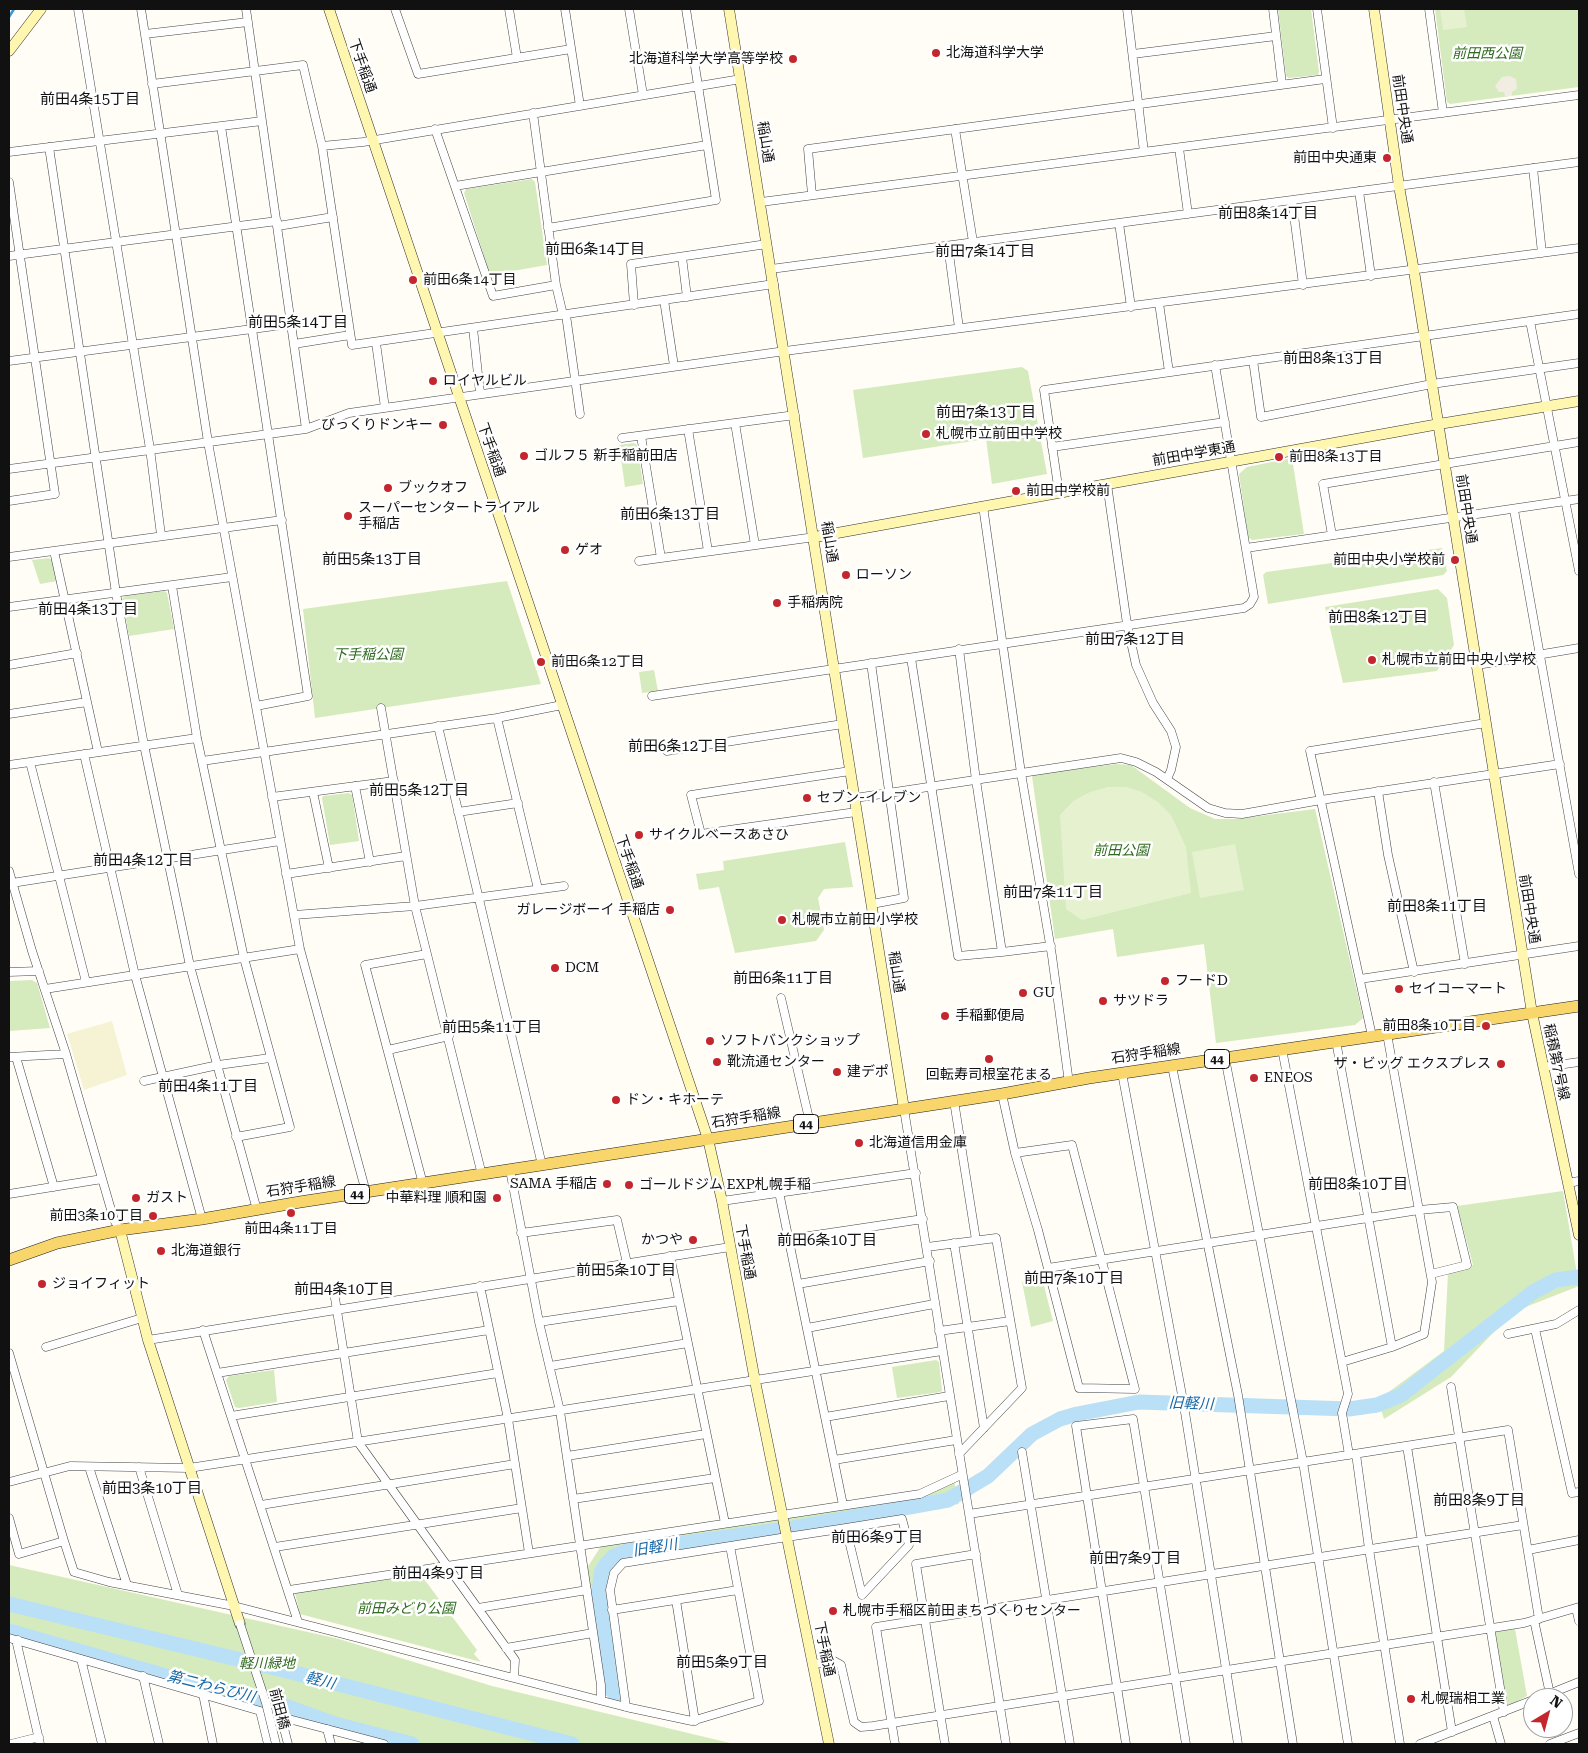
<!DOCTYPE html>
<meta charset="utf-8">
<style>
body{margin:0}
#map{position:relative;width:1588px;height:1753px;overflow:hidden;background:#fffdf5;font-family:"Roboto Serif",serif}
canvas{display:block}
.frame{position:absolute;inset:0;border:10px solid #111;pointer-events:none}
.north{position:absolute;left:1523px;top:1688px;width:50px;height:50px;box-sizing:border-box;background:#fff;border:1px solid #a0a0a0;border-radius:50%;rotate:37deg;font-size:14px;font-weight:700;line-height:20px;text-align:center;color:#111}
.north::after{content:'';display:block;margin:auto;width:18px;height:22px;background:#c4262e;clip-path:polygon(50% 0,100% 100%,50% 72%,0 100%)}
</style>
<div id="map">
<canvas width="1588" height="1753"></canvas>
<div class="frame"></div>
<div class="north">N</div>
</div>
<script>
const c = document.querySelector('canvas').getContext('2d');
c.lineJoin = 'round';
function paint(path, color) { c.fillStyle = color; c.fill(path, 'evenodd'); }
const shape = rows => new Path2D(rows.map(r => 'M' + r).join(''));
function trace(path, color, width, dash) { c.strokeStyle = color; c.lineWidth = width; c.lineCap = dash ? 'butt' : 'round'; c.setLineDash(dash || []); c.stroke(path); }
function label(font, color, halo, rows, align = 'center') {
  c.font = font + ' "Roboto Serif","Noto Sans JP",serif'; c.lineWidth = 5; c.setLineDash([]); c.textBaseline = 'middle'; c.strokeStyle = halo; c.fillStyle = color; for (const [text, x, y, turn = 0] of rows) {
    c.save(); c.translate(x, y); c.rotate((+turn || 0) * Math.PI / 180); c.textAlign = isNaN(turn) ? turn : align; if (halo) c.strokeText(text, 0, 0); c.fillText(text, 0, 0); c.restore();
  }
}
paint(shape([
 [112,1021,127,1075,84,1090,67,1034]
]), '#f6f3d4');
paint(shape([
 [1278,9,1311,9,1319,72,1318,75,1289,78,1286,76],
 [1435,9,1579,9,1579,87,1450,104,1447,102],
 [532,179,535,182,547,265,490,275,464,193,466,189],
 [1022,367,1028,371,1047,474,992,484,986,439,863,458,853,390],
 [634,443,637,445,643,484,625,487,619,445],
 [1292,458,1304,534,1252,540,1248,537,1239,474,1247,467],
 [1442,548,1447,571,1443,575,1268,604,1263,575,1266,572],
 [49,558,52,560,57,581,40,584,32,560],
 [507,581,541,684,315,718,303,609],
 [1438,589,1447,598,1454,645,1437,671,1343,683,1325,607],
 [164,591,167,593,174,629,129,636,122,599,125,596],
 [654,670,658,691,642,693,639,672],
 [1117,764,1131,765,1190,808,1215,819,1236,819,1315,809,1363,1018,1355,1025,1216,1043,1204,944,1117,957,1113,929,1055,939,1032,776,1039,773],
 [349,793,352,795,359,841,330,845,322,798,323,796],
 [845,842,853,887,824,889,818,898,824,930,816,941,735,953,719,887,699,890,696,874,724,870,723,861],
 [32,980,37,983,50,1028,9,1031,9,981],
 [1563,1191,1579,1286,1513,1312,1451,1377,1384,1419,1378,1400,1444,1351,1448,1273,1473,1265,1457,1206],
 [1042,1278,1053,1321,1031,1327,1022,1282],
 [936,1360,939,1362,942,1390,941,1392,897,1398,892,1367],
 [274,1370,277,1402,239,1408,235,1407,226,1380,229,1376],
 [954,1481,959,1504,621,1561,610,1577,623,1702,604,1695,587,1568,603,1543,925,1495],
 [9,1565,339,1639,492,1686,734,1744,417,1744,304,1713,253,1702,9,1634],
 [421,1575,477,1650,474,1654,481,1662,300,1614,295,1593],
 [1515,1629,1527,1696,1510,1705,1507,1703,1494,1632]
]), '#d5ebbd');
paint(shape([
 [1440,9,1464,9,1467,27,1443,30],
 [1108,787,1127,787,1142,792,1158,802,1171,815,1186,847,1191,893,1082,920,1066,909,1060,815,1073,801,1090,792],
 [1235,844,1244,890,1200,898,1192,852]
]), '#e6f2cf');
paint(shape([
 [1510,76,1516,79,1517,89,1512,92,1512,96,1505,96,1504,92,1499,92,1495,86,1502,77]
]), '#f1ede2');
trace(shape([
 [9,17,14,9]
]), '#3f96cf', 2.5);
trace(shape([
 [793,1528,948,1500,988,1476,1032,1434,1060,1419,1077,1414,1139,1402,1349,1409,1377,1405,1401,1395,1533,1292,1556,1280,1579,1277],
 [9,1604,299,1674,572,1744],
 [9,1631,232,1695,277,1703,335,1724,412,1744],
 [615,1695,612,1690,599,1594,601,1573,606,1564,614,1556,627,1551,779,1530]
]), '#b9e0f7', 15);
const street = shape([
 [78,9,150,449,161,535],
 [141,9,208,442,300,949,366,1192],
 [246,9,306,429],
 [395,9,418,74,571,49],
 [509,9,517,58],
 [565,9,580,106],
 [629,9,643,95],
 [1127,9,1144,152],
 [1273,9,1282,84],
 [1317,9,1333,128],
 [1429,9,1443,113],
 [145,34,248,22],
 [1133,54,1276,36],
 [152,84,303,65,322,146,352,345,774,284],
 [533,113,556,285,563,315],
 [221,126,308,696,256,706],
 [435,129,493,296,556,285],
 [955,129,973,242],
 [322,146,363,142,741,79],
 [49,147,116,593,144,745,190,966,257,1210],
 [1179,148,1188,214],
 [9,152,262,121],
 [1533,168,1542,253],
 [9,182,55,494,9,501],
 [455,186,707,145],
 [1359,191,1371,276],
 [812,195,808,149,1325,79],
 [1292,200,1303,285],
 [761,202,1579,95],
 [1119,223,1131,307],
 [278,226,333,217],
 [548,228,716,200,686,9],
 [948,246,959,328],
 [9,256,277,221],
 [682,257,687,297],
 [771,269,1579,162],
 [664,300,674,366],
 [1159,303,1169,372],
 [634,305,631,264,767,244],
 [566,315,580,414],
 [1530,321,1579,571],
 [473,328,480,393],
 [376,343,385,408],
 [294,344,350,335],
 [1253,360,1261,417,1432,384,1579,363],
 [9,361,290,324],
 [735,423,755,545],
 [688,429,708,551],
 [641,436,661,558],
 [622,438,795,415],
 [1052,447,1225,422],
 [9,469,306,429,349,413,785,351,1579,248],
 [1107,484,1127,624,1136,665,1153,703,1171,731,1176,747,1171,770,1167,779],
 [1059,493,1044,390,1579,314],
 [983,506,1021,773,1052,956,1069,1083],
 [1514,510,1579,874],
 [1332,535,1323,484,1579,442],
 [1246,548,1579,499],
 [54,551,98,752],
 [9,557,282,520],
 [639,561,815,537],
 [172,586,197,738,244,958,290,1127,236,1137],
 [9,607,232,577],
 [959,649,976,780,1002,952,1051,946],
 [911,658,958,956,1002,952],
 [871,663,904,898,872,904],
 [9,665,77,653],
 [1477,665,1579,648],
 [652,696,1244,608,1250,604,1254,597,1215,365],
 [381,708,415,906,482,1175],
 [9,714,87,702],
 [497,718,538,889],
 [438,726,542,1165],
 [667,751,843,724],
 [84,754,135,975,202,1219],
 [202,761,497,718,562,705],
 [30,762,86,982],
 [9,765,197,738],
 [850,771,691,795,701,834,856,812],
 [1434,782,1465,964],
 [355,786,370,862],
 [1378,791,1388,855,1414,972],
 [313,792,329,868],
 [272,797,394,781],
 [855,798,1121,758,1136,762,1156,772,1208,808,1225,813,1242,814,1321,800,1560,764],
 [458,812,518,803],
 [9,871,32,951,66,1054,114,1220,120,1230],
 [286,874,406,856],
 [12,883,280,841],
 [294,915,415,906,564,886],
 [9,972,39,971],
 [1360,979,1579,946],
 [45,989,300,949],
 [781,998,810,1123],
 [1372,1036,1310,751,1486,723],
 [1336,1041,1392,1347],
 [1282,1049,1348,1394,1342,1413,1349,1455],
 [388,1050,449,1036],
 [9,1057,66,1054],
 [16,1057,54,1187],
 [1225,1058,1303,1462,1348,1744],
 [1172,1066,1238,1395,1293,1744],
 [1543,1067,1579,1062],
 [1122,1073,1182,1395],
 [144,1081,218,1065,270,1058],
 [1002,1094,1015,1153,1038,1230,1079,1388,1135,1389,1072,1145,1015,1153],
 [954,1101,976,1240],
 [904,1109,1006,1744],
 [510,1170,539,1322,560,1411,601,1685,601,1700],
 [1568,1183,1579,1181],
 [423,1184,365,965,427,954],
 [779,1192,843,1505],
 [9,1194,102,1179],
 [722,1201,916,1173],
 [521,1233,617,1220,627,1263],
 [789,1239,923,1219],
 [954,1243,984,1428],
 [927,1247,996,1238,1022,1388,959,1454],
 [670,1256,725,1523],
 [1048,1268,1419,1210,1453,1207,1467,1265,1431,1274],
 [798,1284,930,1261],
 [480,1286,508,1419,529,1553],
 [334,1292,358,1442,515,1660,514,1678],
 [539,1322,679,1301],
 [807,1328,934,1304],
 [1535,1329,1572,1493,1579,1492],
 [203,1330,298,1622],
 [939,1331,1010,1321],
 [1508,1334,1556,1324,1579,1310],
 [148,1340,730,1247],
 [46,1347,142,1318],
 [9,1353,64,1541],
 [1342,1362,1392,1347,1424,1334,1432,1282,1387,1034],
 [550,1366,688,1343],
 [217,1373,489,1330],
 [1451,1387,1504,1712],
 [1184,1406,1238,1744],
 [231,1416,498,1373],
 [825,1417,949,1396],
 [1407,1446,1452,1732],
 [1022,1452,1070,1744],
 [1356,1454,1369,1549,1400,1744],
 [567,1456,706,1434],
 [834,1460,956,1440],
 [89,1467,127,1585],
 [139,1467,178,1595],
 [9,1482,70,1466,189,1468,942,1351],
 [573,1499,715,1478],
 [261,1505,515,1464],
 [969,1514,1508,1430,1539,1619],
 [9,1518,19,1554,64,1541,74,1572,109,1582,234,1606,626,1707,692,1721,759,1701,730,1546],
 [275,1547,522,1508],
 [1528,1550,1579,1540],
 [289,1590,920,1494,961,1475],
 [676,1600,695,1721],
 [478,1608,587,1590],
 [1576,1608,1579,1621],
 [612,1610,738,1590],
 [1534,1620,1550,1694],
 [9,1638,281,1717,384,1744],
 [18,1640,17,1644,40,1744],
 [506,1648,593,1633],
 [81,1659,102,1744],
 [814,1664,834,1661,841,1665,854,1722,861,1727,873,1726,1524,1623,1579,1607],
 [143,1676,159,1744],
 [203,1694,213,1744],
 [1539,1698,1579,1682],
 [626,1707,610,1590,614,1573,623,1563,787,1537,846,1528,902,1519,909,1545,862,1595,846,1528],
 [260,1711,268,1744],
 [1493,1716,1501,1744],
 [281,1717,288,1744],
 [327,1729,331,1744],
 [11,1744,39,1737],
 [895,1744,876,1627,1523,1525],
 [945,1744,916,1564,976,1554],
 [1126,1744,1076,1426,1133,1419,1186,1744],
 [1420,1744,1533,1700],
 [1550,1744,1579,1733]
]);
const secondary = shape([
 [329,9,708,1139,722,1201,755,1381,829,1744],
 [729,9,904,1109],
 [1374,9,1399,186,1414,271,1532,1013,1579,1235],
 [9,51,41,9],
 [815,537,1439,424,1579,401],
 [120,1230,148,1340,240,1624]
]);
const primary = shape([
 [9,1260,57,1243,120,1230,202,1219,300,1202,1002,1094,1089,1078,1579,1006]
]);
trace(street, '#444', 9);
trace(secondary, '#333', 11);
trace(primary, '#222', 12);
trace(street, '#fff', 8);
trace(secondary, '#fff6b0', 10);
trace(primary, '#f9d66b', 11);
const streetBridge = shape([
 [240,1624,266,1703,276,1744]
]);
trace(streetBridge, '#444', 9, []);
trace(streetBridge, '#fff', 8);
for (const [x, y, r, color] of [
 [936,53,5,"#c4262e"],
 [793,59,5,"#c4262e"],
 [1387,158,5,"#c4262e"],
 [413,280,5,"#c4262e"],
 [433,381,5,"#c4262e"],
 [443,425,5,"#c4262e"],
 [926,434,5,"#c4262e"],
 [524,456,5,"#c4262e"],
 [1279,457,5,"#c4262e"],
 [388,488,5,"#c4262e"],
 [1016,491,5,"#c4262e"],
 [348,516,5,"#c4262e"],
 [565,550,5,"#c4262e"],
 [1455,560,5,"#c4262e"],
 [846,575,5,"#c4262e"],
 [777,603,5,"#c4262e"],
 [1372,660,5,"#c4262e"],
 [541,662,5,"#c4262e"],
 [807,798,5,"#c4262e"],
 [639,835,5,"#c4262e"],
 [670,910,5,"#c4262e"],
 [782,920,5,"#c4262e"],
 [555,968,5,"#c4262e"],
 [1165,981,5,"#c4262e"],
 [1399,989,5,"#c4262e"],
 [1023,993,5,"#c4262e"],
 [1103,1001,5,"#c4262e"],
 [945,1016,5,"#c4262e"],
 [1486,1026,5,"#c4262e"],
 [710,1041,5,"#c4262e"],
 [989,1059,5,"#c4262e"],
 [717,1062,5,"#c4262e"],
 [1501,1064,5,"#c4262e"],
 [837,1072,5,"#c4262e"],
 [1254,1078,5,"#c4262e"],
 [616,1100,5,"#c4262e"],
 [859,1143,5,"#c4262e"],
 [607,1184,5,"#c4262e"],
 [629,1185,5,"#c4262e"],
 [136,1198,5,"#c4262e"],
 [497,1198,5,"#c4262e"],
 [291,1213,5,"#c4262e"],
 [153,1216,5,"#c4262e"],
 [693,1240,5,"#c4262e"],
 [161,1251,5,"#c4262e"],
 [42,1284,5,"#c4262e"],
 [833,1611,5,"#c4262e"],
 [1411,1699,5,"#c4262e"]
]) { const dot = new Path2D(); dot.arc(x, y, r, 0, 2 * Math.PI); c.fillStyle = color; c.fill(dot); trace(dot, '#fff', 2); }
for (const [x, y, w] of [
 [1217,1059,25],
 [806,1124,25],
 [357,1194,25]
]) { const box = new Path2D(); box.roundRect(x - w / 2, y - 9.5, w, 19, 4); c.fillStyle = '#fff'; c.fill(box); trace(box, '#111', 1); }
label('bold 12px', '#111', null, [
 ["44",1217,1059],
 ["44",806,1124],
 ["44",357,1194]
]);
label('14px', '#111', '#fff', [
 ["北海道科学大学",946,53],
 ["北海道科学大学高等学校",783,59,"right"],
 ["前田中央通東",1377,158,"right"],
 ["前田6条14丁目",423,280],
 ["ロイヤルビル",443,381],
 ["びっくりドンキー",433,425,"right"],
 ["札幌市立前田中学校",936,434],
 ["ゴルフ５ 新手稲前田店",534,456],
 ["前田8条13丁目",1289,457],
 ["ブックオフ",398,488],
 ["前田中学校前",1026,491],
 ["スーパーセンタートライアル",358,508],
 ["手稲店",358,524],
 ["ゲオ",575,550],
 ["前田中央小学校前",1445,560,"right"],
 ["ローソン",856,575],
 ["手稲病院",787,603],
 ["札幌市立前田中央小学校",1382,660],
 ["前田6条12丁目",551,662],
 ["セブン-イレブン",817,798],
 ["サイクルベースあさひ",649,835],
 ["ガレージボーイ 手稲店",660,910,"right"],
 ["札幌市立前田小学校",792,920],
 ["DCM",565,968],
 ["フードD",1175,981],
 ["セイコーマート",1409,989],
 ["GU",1033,993],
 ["サツドラ",1113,1001],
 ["手稲郵便局",955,1016],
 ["前田8条10丁目",1476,1026,"right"],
 ["ソフトバンクショップ",720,1041],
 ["靴流通センター",727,1062],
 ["ザ・ビッグ エクスプレス",1491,1064,"right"],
 ["建デポ",847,1072],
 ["回転寿司根室花まる",989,1075,"center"],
 ["ENEOS",1264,1078],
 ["ドン・キホーテ",626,1100],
 ["北海道信用金庫",869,1143],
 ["SAMA 手稲店",597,1184,"right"],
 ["ゴールドジム EXP札幌手稲",639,1185],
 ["ガスト",146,1198],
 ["中華料理 順和園",487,1198,"right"],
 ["前田3条10丁目",143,1216,"right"],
 ["前田4条11丁目",291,1229,"center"],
 ["かつや",683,1240,"right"],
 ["北海道銀行",171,1251],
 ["ジョイフィット",52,1284],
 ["札幌市手稲区前田まちづくりセンター",843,1611],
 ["札幌瑞相工業",1421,1699]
], 'left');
label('italic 14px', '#2f6b1f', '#fff', [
 ["前田西公園",1487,54],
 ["下手稲公園",368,655],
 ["前田公園",1121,851],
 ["前田みどり公園",406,1609],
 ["軽川緑地",267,1664]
]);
label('14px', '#111', '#fff', [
 ["下手稲通",362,66,71],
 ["前田中央通",1402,109,82],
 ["稲山通",765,142,81],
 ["下手稲通",491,450,71],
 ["前田中学東通",1194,454,-10],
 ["前田中央通",1466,509,81],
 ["稲山通",829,542,81],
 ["下手稲通",629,862,71],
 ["前田中央通",1529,909,81],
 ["稲山通",896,972,82],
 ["石狩手稲線",1146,1054,-8],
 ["稲積第7号線",1556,1062,78],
 ["石狩手稲線",746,1118,-9],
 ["石狩手稲線",301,1187,-9],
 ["下手稲通",745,1252,80],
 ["下手稲通",824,1649,79],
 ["前田橋",279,1709,75]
]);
label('15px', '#111', '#fff', [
 ["前田4条15丁目",90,100],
 ["前田8条14丁目",1268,214],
 ["前田6条14丁目",595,250],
 ["前田7条14丁目",985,252],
 ["前田5条14丁目",298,323],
 ["前田8条13丁目",1333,359],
 ["前田7条13丁目",986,413],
 ["前田6条13丁目",670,515],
 ["前田5条13丁目",372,560],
 ["前田4条13丁目",88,610],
 ["前田8条12丁目",1378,618],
 ["前田7条12丁目",1135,640],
 ["前田6条12丁目",678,747],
 ["前田5条12丁目",419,791],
 ["前田4条12丁目",143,861],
 ["前田7条11丁目",1053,893],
 ["前田8条11丁目",1437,907],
 ["前田6条11丁目",783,979],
 ["前田5条11丁目",492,1028],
 ["前田4条11丁目",208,1087],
 ["前田8条10丁目",1358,1185],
 ["前田6条10丁目",827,1241],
 ["前田5条10丁目",626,1271],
 ["前田7条10丁目",1074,1279],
 ["前田4条10丁目",344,1290],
 ["前田3条10丁目",152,1489],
 ["前田8条9丁目",1479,1501],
 ["前田6条9丁目",877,1538],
 ["前田7条9丁目",1135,1559],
 ["前田4条9丁目",438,1574],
 ["前田5条9丁目",722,1663]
]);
label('italic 15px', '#1768a6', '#fff', [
 ["旧軽川",1191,1404,2],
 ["旧軽川",655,1548,-9],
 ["軽川",320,1681,14],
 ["第二わらび川",211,1687,14]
]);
</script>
